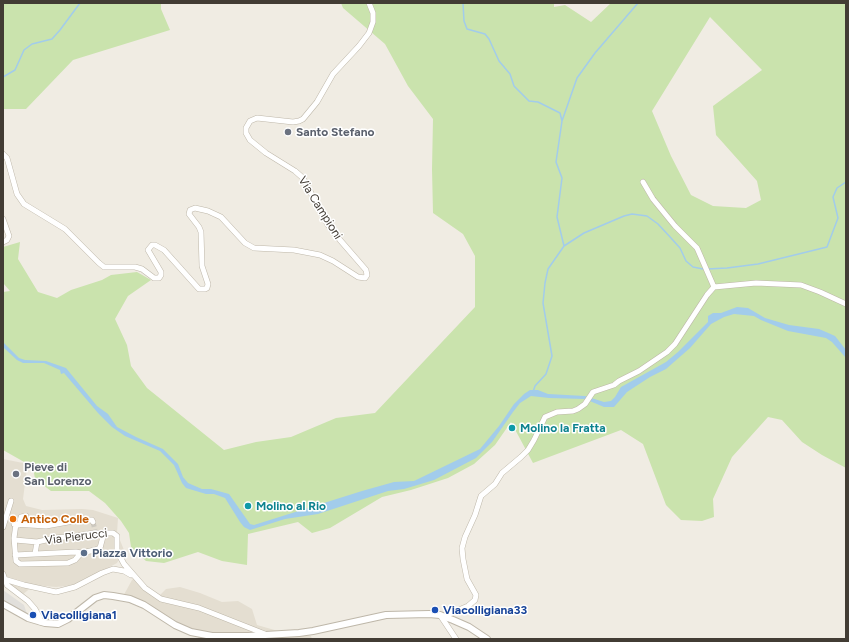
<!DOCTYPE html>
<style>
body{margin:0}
#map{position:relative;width:849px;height:642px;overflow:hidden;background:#f0ece3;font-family:Figtree,sans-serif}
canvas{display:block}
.frame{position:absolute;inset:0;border:4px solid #423c34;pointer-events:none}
</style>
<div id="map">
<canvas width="849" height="642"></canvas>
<div class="frame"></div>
</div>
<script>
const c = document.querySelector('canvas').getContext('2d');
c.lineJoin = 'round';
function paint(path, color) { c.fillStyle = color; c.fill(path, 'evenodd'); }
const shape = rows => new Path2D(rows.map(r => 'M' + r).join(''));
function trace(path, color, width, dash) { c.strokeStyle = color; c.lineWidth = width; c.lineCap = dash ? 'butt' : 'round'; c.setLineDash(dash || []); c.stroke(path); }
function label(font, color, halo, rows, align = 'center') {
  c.font = font + ' Figtree,sans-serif'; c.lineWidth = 3; c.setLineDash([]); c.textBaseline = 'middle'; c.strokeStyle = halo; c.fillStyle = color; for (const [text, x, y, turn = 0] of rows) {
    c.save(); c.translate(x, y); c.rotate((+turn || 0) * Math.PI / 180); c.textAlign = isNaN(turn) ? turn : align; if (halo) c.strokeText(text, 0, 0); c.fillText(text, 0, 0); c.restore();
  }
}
paint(shape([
 [3,459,23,463,27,468,23,499,26,506,42,510,82,509,93,510,118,518,117,533,124,550,117,563,76,585,56,587,34,585,21,596,7,585,3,576],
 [137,576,147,588,159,596,166,589,180,587,200,593,222,602,238,601,252,609,257,625,278,631,311,636,312,639,198,639,198,637,173,627,145,609,121,600,132,580]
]), '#e4ded1');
paint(shape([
 [3,3,161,3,161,9,170,30,73,60,26,109,3,109],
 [341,3,554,3,554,7,565,5,591,22,611,3,846,3,846,468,822,455,802,442,782,420,768,417,732,457,713,499,714,517,702,521,681,520,666,505,643,444,621,430,533,463,511,422,495,445,474,464,448,478,411,490,382,497,330,528,312,533,298,522,248,534,247,565,222,561,198,552,164,563,146,561,131,547,129,533,121,521,105,503,89,491,51,491,35,479,33,467,3,450,3,292,10,291,3,283,3,247,20,242,18,259,38,292,57,298,71,290,102,280,111,275,137,272,151,280,128,296,115,319,127,345,131,366,147,388,224,450,256,442,291,437,336,418,375,413,475,307,475,256,463,234,433,213,432,169,433,119,408,86,385,44,343,8],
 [710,17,762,70,713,106,716,135,757,181,761,200,746,208,713,206,691,195,671,156,652,111]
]), '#cae3ad');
paint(shape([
 [3,590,24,605,27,614,3,602]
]), '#e1dfdb');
paint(shape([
 [737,307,748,308,765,318,789,325,819,329,826,332,835,336,846,350,846,358,832,342,826,338,788,331,761,320,754,316,734,314,724,317,711,324,690,348,666,369,650,377,627,392,614,407,604,407,585,399,549,398,531,396,520,403,513,412,492,442,476,458,434,480,404,489,388,491,318,514,285,519,250,530,244,527,240,522,225,498,214,494,206,494,186,488,182,483,174,465,160,451,125,436,112,427,98,413,64,373,61,374,60,370,44,363,23,363,17,360,3,347,3,342,19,358,25,360,46,361,66,368,97,406,108,414,117,427,136,437,163,449,178,464,183,477,188,483,202,489,211,489,229,494,250,524,254,525,362,491,394,482,414,481,480,449,499,426,514,404,524,394,530,390,538,390,548,394,585,396,604,402,611,401,615,397,621,387,666,362,678,352,708,322,708,316,713,313,721,313]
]), '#a2cceb');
trace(shape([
 [463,3,464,21,467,29,485,34,489,39,499,61,510,74,514,86,529,101,538,102,560,113,562,121,556,162,562,178,557,217,564,246],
 [3,77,15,70,24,50,32,44,52,39,60,30,80,3],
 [562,121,577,78,595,53,638,3],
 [707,269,727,268,758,264,827,247,838,218,833,197,837,188,846,182],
 [533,392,535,386,546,374,552,356,543,303,545,283,548,269,564,246,584,233,624,216,632,214,647,216,658,224,671,238,680,248,686,261,693,267,703,269]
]), '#a2cceb', 1.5);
trace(shape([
 [93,522,95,530]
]), '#cdc9c0', 5, [5, 2.5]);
const minor = shape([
 [3,154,7,158,17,194,24,204,65,229,99,263,104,267,135,267,142,269,154,278,159,278,161,275,161,272,148,250,152,245,155,245,164,250,199,289,205,289,207,288,208,284,202,266,201,232,199,227,189,214,190,210,195,208,208,211,221,217,245,243,254,248,294,250,320,255,333,261,358,277,365,278,367,275,366,270,340,240,328,225,303,178,295,171,266,153,250,140,246,133,246,128,250,121,257,118,293,122,299,121,303,119,317,102,333,74,359,46,369,33,373,22,373,13,369,3],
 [643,182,653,199,675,226,697,248,714,287],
 [3,219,9,236,7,240,3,242],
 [14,524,46,526,79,520,92,520,93,522],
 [16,524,14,538,16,561,20,564,68,563,75,560,81,553],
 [19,525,21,517,26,516],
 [3,527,11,501],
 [15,540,37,542,55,538,76,536,94,533,113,533,117,536,117,551,124,564,145,588,161,599,199,608,265,634],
 [35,554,37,542],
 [15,555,76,552,81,553,95,550,100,548,104,533],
 [3,574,7,585,28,601,35,609,40,618,40,622],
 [4,579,24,585,56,592,75,587,102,573,113,569,124,571,131,575],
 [440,615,456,639],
 [445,616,468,606,475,600,476,595,467,579,463,559,462,548,465,537,475,515,481,496,495,484,502,473,521,457,528,450,534,440,545,417,557,412,573,411,578,409,585,404,593,392,614,385,619,381,639,371,667,352,675,344,707,295,714,287,756,283,801,285,820,292,846,304]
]);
const tertiary = shape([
 [3,604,28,618,45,623,58,624,68,619,95,598,104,595,113,596,130,599,144,605,175,625,191,632,212,636,248,636,299,633,313,631,386,615,429,614,440,615,453,620,469,627,487,639]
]);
trace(minor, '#beb7a9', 6);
trace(tertiary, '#beb7a9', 8);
trace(minor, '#fff', 5);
trace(tertiary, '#fff', 6);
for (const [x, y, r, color] of [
 [288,132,4,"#6b7280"],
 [512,428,4,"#0f9aa8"],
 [16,474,4,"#6b7280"],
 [248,506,4,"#0f9aa8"],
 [13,519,4,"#e8710a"],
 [84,553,4,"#5c6f8a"],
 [435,610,4,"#1a4fb4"],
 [33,615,4,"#1a4fb4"]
]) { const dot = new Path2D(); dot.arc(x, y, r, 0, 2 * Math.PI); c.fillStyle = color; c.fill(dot); trace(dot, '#fff', 1.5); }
label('bold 12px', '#5b616d', '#fff', [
 ["Santo Stefano",296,132],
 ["Pieve di",24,467],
 ["San Lorenzo",24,481]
], 'left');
label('12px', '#423c34', '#fff', [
 ["Via Campioni",320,208,58],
 ["Via Pierucci",76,537,-7]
]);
label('bold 12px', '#0d838f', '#fff', [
 ["Molino la Fratta",520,428],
 ["Molino al Rio",256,506]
], 'left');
label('bold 12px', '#c56008', '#fff', [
 ["Antico Colle",21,519]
], 'left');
label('bold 12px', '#4e5e75', '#fff', [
 ["Piazza Vittorio",92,553]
], 'left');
label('bold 12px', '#164399', '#fff', [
 ["Viacolligiana33",443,610],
 ["Viacolligiana1",41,615]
], 'left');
</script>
